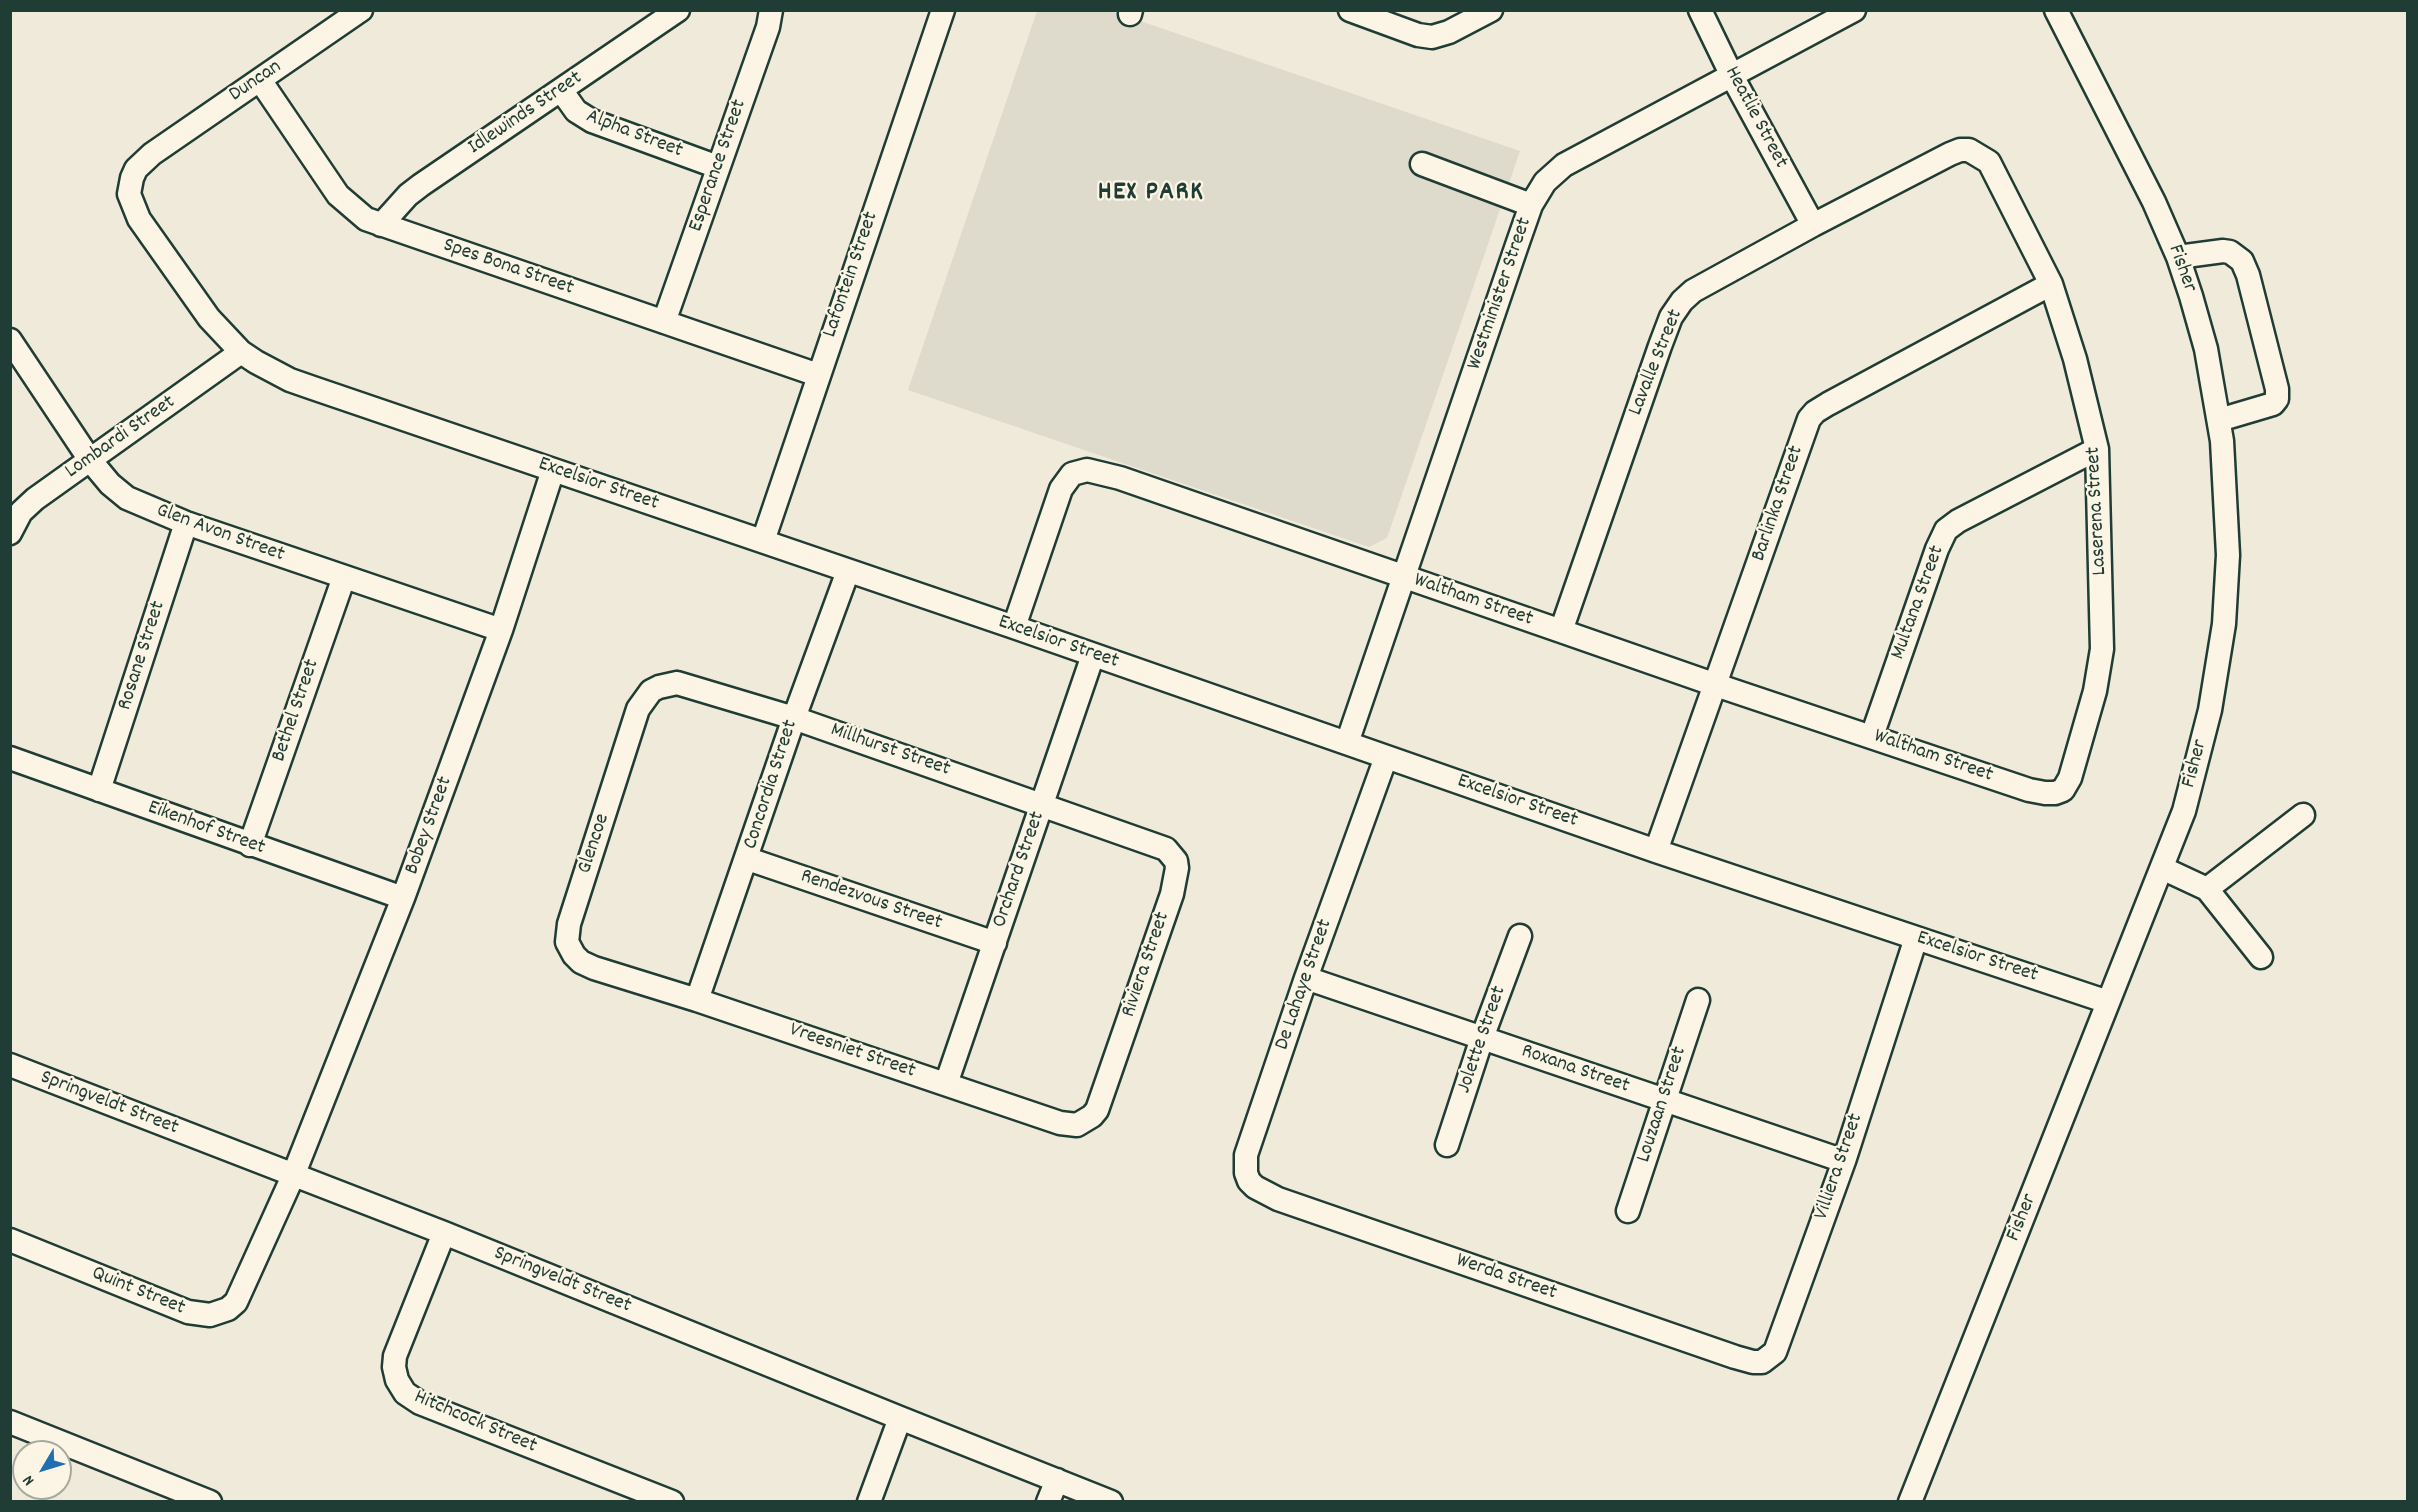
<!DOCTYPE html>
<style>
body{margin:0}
#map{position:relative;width:2418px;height:1512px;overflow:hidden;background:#efeada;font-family:Dekko,sans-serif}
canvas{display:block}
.frame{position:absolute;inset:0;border:12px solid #1f3d34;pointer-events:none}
.north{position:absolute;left:12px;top:1440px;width:60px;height:60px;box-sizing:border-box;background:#fcf5e5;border:2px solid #a4ab9e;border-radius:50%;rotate:232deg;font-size:16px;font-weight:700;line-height:24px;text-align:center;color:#1f3d34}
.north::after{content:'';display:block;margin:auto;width:21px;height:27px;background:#1f6fb2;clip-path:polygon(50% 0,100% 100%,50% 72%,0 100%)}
</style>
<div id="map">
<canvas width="2418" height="1512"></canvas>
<div class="frame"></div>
<div class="north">N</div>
</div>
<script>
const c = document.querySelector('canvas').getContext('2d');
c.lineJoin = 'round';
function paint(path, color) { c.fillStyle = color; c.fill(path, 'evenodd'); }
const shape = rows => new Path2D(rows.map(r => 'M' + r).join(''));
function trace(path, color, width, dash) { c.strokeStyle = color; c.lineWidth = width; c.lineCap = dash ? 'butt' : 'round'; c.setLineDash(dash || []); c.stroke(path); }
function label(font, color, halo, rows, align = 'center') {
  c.font = font + ' Dekko,sans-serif'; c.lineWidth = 4.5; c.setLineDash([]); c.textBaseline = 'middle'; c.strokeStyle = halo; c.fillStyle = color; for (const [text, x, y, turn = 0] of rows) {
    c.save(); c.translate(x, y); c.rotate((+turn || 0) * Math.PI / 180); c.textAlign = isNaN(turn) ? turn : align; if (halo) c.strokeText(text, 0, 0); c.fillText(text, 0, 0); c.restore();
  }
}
paint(shape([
 [1037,11,1111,11,1520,151,1387,538,1369,547,908,390]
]), '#dedbcc');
const minor = shape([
 [361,10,152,154,136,169,132,178,129,194,139,219,209,318,241,352,256,362,290,380,313,388,1014,627,1656,851,2108,1002],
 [1350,10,1418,35,1432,37,1449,32,1491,10],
 [1700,10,1732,76,1813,225],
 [1130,14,1131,10],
 [260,80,338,195,366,219,818,375],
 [561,90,576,111,592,121,718,167],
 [1422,164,1531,205],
 [381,225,408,195,421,185,678,10],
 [2178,257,2223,251,2230,252,2242,261,2248,275,2277,389,2277,399,2273,404,2219,420],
 [664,322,768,27,771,10],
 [10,340,90,460,110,484,127,498,186,523,501,630],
 [10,533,21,512,35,499,241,352],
 [763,541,943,10],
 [1014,627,1061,489,1072,474,1087,470,1120,478,1561,631,1716,685,2029,790,2045,793,2055,793,2063,790,2070,778,2095,691,2102,649,2097,449,2075,359,2051,284,1989,162,1969,150,1960,150,1950,154,1813,225,1693,291,1682,301,1671,317,1660,346,1561,631],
 [677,683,794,718,1166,849,1176,861,1177,868,1172,894,1097,1110,1092,1116,1077,1125,1060,1123,697,1000,594,968,581,962,574,955,567,942,569,924,638,709,651,691,659,687,677,683],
 [1872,736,1937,549,1946,530,1958,521,2097,449],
 [1347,743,1517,245,1531,205,1545,182,1564,165,1854,10],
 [1386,757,1306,978,1246,1155,1246,1173,1249,1181,1255,1187,1278,1199,1735,1357,1753,1362,1762,1362,1775,1352,1844,1161,1916,938],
 [10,758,403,898],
 [99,790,186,523],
 [250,845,344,577],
 [1656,851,1809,419,1815,412,1828,404,2051,284],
 [748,859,995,943],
 [2162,868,2207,889,2261,957],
 [2207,889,2303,815],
 [1306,978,1844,1161],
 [697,1000,794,718,848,571],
 [10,1065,444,1233,900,1418,1111,1502],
 [946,1084,1093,655],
 [1447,1145,1482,1038,1520,936],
 [1628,1211,1698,1000],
 [444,1233,395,1356,394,1367,397,1380,405,1393,420,1403,672,1502],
 [10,1240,188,1312,210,1315,228,1309,236,1302,293,1176,403,898,501,630,553,470],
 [10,1422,210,1502],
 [869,1502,900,1418],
 [1048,1502,1057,1480],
 [1910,1502,2184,811,2210,710,2224,624,2228,555,2222,441,2206,349,2191,296,2178,257,2154,202,2056,10]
]);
trace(minor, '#1f3d34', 27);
trace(minor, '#fcf5e5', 22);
label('21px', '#1f3d34', '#fcf5e5', [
 ["Duncan",256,82,-34],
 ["Idlewinds Street",526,114,-34],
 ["Heatlie Street",1755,118,62],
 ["Alpha Street",634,135,21],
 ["Esperance Street",719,166,-71],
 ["Spes Bona Street",508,268,19],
 ["Fisher",2181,269,70],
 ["Lafontein Street",852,275,-71],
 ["Westminister Street",1501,294,-71],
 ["Lavalle Street",1657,363,-68],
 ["Lombardi Street",121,438,-35],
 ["Excelsior Street",598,485,19],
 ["Barlinka Street",1779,504,-71],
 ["Laserena Street",2098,511,-93],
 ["Glen Avon Street",220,534,20],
 ["Waltham Street",1473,601,19],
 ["Multana Street",1919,603,-70],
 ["Excelsior Street",1058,643,19],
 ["Rosane Street",143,656,-72],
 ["Bethel Street",297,711,-71],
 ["Millhurst Street",890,751,19],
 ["Waltham Street",1933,757,19],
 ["Fisher",2196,764,-75],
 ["Concordia Street",772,785,-72],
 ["Excelsior Street",1517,802,19],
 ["Bobey Street",430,826,-70],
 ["Eikenhof Street",206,829,20],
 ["Glencoe",595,844,-72],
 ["Orchard Street",1020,870,-71],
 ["Rendezvous Street",871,901,19],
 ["Excelsior Street",1977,958,18],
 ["Riviera Street",1147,965,-71],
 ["De Lahaye Street",1305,985,-71],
 ["Jolette Street",1483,1040,-71],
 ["Vreesniet Street",852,1052,19],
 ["Roxana Street",1575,1070,19],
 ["Springveldt Street",109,1104,21],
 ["Louzaan Street",1663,1105,-72],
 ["Villiera Street",1840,1167,-71],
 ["Fisher",2023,1218,-68],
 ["Werda Street",1506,1278,19],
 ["Springveldt Street",562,1281,22],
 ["Quint Street",138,1292,22],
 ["Hitchcock Street",475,1423,23]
]);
c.letterSpacing = '1.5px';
label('bold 27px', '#1f3d34', '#fcf5e5', [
 ["HEX PARK",1151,194]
]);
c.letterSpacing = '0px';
</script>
